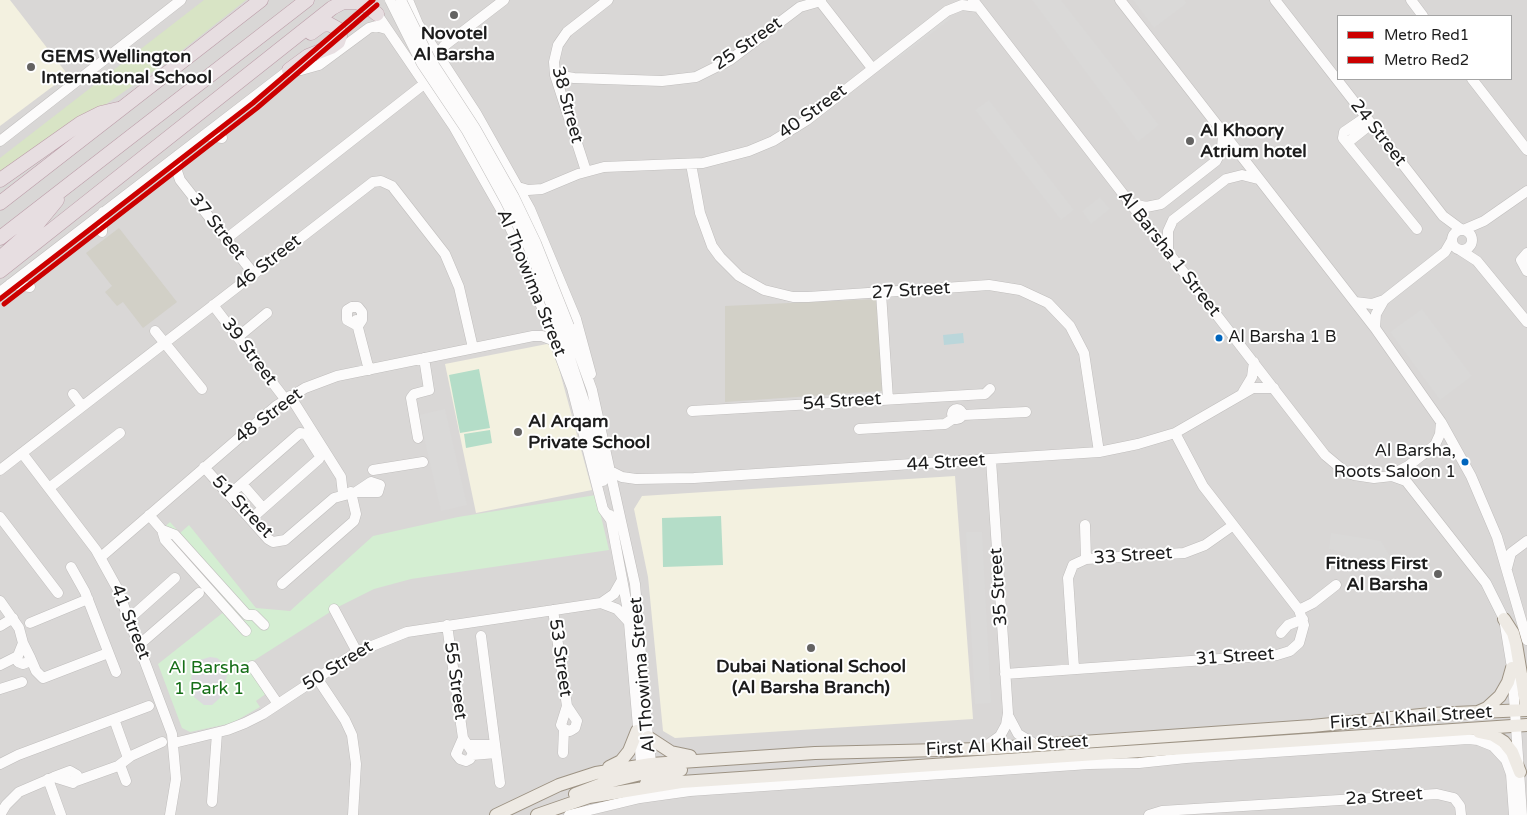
<!DOCTYPE html>
<style>
body{margin:0}
#map{position:relative;width:1527px;height:815px;overflow:hidden;background:#eae7e4;font-family:"Varela Round",sans-serif}
canvas{display:block}
.legend{position:absolute;left:1337px;top:15px;width:175px;height:65px;box-sizing:border-box;background:#fff;border:1px solid #a4a4a4;margin:0;padding:6px 9px;list-style:none;font-size:15px;color:#1c1c1c}
.legend li{display:flex;align-items:center;gap:10px;height:25px}
.legend b{width:25px;border:1px solid #a4a4a4}
</style>
<div id="map">
<canvas width="1527" height="815"></canvas>
<ul class="legend">
<li><b style="height:6px;background:#c00"></b>Metro Red1</li>
<li><b style="height:6px;background:#c00"></b>Metro Red2</li>
</ul>
</div>
<script>
const c = document.querySelector('canvas').getContext('2d');
c.lineJoin = 'round';
function paint(path, color) { c.fillStyle = color; c.fill(path, 'evenodd'); }
const shape = rows => new Path2D(rows.map(r => 'M' + r).join(''));
function trace(path, color, width, dash) { c.strokeStyle = color; c.lineWidth = width; c.lineCap = dash ? 'butt' : 'round'; c.setLineDash(dash || []); c.stroke(path); }
function label(font, color, halo, rows, align = 'center') {
  c.font = font + ' "Varela Round",sans-serif'; c.lineWidth = 4; c.setLineDash([]); c.textBaseline = 'middle'; c.strokeStyle = halo; c.fillStyle = color; for (const [text, x, y, turn = 0] of rows) {
    c.save(); c.translate(x, y); c.rotate((+turn || 0) * Math.PI / 180); c.textAlign = isNaN(turn) ? turn : align; if (halo) c.strokeText(text, 0, 0); c.fillText(text, 0, 0); c.restore();
  }
}
paint(shape([
 [0,0,1527,0,1527,815,0,815],
 [1338,16,1511,16,1511,79,1338,79]
]), '#d9d7d6');
paint(shape([
 [0,0,10,0,68,75,0,126],
 [552,343,592,490,476,513,445,364],
 [955,476,973,719,675,738,663,731,648,577,634,509,642,496]
]), '#f3f1e0');
paint(shape([
 [119,228,177,302,143,328,123,302,117,306,105,292,112,286,86,253],
 [876,299,883,391,725,402,725,306]
]), '#d2d0c7');
paint(shape([
 [204,0,246,0,171,59,0,178,0,158]
]), '#d8e4c5');
paint(shape([
 [596,495,609,550,411,579,374,589,338,607,250,663,267,693,256,701,260,707,232,723,190,732,182,728,158,664,225,611,159,532,170,522,180,533,189,525,256,608,290,611,373,536,458,517]
]), '#d4eed2');
paint(shape([
 [479,369,490,428,460,433,449,375],
 [490,430,492,443,466,448,464,434],
 [721,516,723,565,663,567,662,518]
]), '#b4ddc8');
paint(shape([
 [1032,0,1061,0,1159,125,1138,142],
 [1133,0,1184,0,1187,3,1154,28],
 [948,15,951,19,896,60,893,56],
 [989,100,1074,210,1061,220,975,110],
 [1100,197,1110,209,1091,224,1082,211],
 [1422,309,1472,376,1440,400,1390,332],
 [445,409,467,505,441,511,419,415],
 [966,532,982,532,991,703,975,704],
 [1331,533,1381,541,1395,565,1393,576,1342,568,1345,552,1329,549]
]), '#dad9d8');
paint(shape([
 [210,657,217,658,225,664,228,672,221,697,212,705,204,705,194,697,190,687,192,673,200,660]
]), '#dcdade');
paint(shape([
 [963,333,964,343,944,345,943,335]
]), '#bad6da');
const minor = shape([
 [408,0,418,24,476,113,530,209,576,319,591,374],
 [819,0,872,68],
 [973,0,1325,455,1343,470,1354,475,1374,478,1392,476,1406,481,1486,583,1504,619,1512,668,1522,815],
 [1120,0,1375,328,1441,422,1471,476,1497,537,1527,640],
 [1275,0,1443,216,1462,230],
 [1411,0,1423,16],
 [377,14,454,127,503,213,518,244,572,388,603,509,611,520],
 [439,59,440,52,444,46,504,0],
 [555,75,574,78,662,81,696,77,730,60,800,7,821,1],
 [1472,79,1527,150],
 [1366,117,1344,132,1343,138,1417,229],
 [204,135,222,138],
 [0,141,181,0],
 [1347,143,1371,124],
 [178,155,176,168,180,180,253,273],
 [691,164,700,213,712,246,720,257,739,276,764,290,793,297,808,297,989,285,1020,290,1048,303,1070,326,1084,353,1099,452],
 [586,171,555,75,554,62,558,45,567,32,608,0],
 [518,187,528,190,542,189,578,174,604,167,703,163,749,151,773,141,807,120,947,11,962,5,978,7],
 [1128,203,1146,207,1161,204,1216,161,1222,149,1223,133],
 [1463,230,1484,221,1527,191],
 '1452 240a10 10 0 1 1 20 0a10 10 0 1 1-20 0Z',
 [102,232,103,212],
 [226,239,424,84],
 [1460,250,1477,261,1527,322],
 [1168,252,1168,231,1173,220,1226,179,1242,175,1258,179],
 [1527,253,1521,260,1527,271],
 [10,284,30,287],
 [0,292,289,70,301,70,319,65,369,28,376,26,386,29],
 [881,293,888,399],
 [1355,302,1372,304,1384,300,1445,252,1452,240],
 [213,305,285,399],
 [352,307,358,307,362,312,362,320,358,326,347,320,347,310,352,307],
 [356,320,369,370],
 [569,326,592,390,635,584,648,737,652,770],
 [560,328,586,407,603,481],
 [1375,328,1376,314,1384,300],
 [155,331,202,389],
 [238,337,267,313],
 [1243,392,1252,377,1254,362],
 [73,394,82,406],
 [290,396,341,477,343,494],
 '952 414a5 5 0 1 1 10 0a5 5 0 1 1-10 0Z',
 [692,411,985,394,990,389],
 [963,415,1026,412],
 [859,429,945,424,954,418],
 [418,438,411,398,414,394,429,390,424,358],
 [22,453,96,550,117,588,172,734,176,779,170,815],
 [204,467,268,539,273,542,285,540,334,498,356,492],
 [0,470,373,182,381,181,392,186,445,254,459,287,473,348],
 [373,470,423,462],
 [610,471,622,477,636,479,694,478,1099,452,1138,444,1175,433,1253,388,1274,388],
 [1389,476,1408,466,1435,445,1440,434,1441,422],
 [371,482,380,485,378,492,356,492,371,482],
 [242,484,263,508],
 [49,488,120,433],
 [229,495,300,433,306,434,320,456,319,459,251,519],
 [149,515,162,530,175,535,247,615,254,615,264,625],
 [610,515,628,611,642,773],
 [0,517,58,593],
 [1085,525,1086,559],
 [162,530,165,540,246,631],
 [101,557,276,406,305,388,337,376,533,336,542,336,555,341],
 [71,567,85,592,116,672],
 [1507,568,1511,553,1527,541],
 [282,584,354,521,356,514,351,492],
 [0,601,19,628,23,643],
 [601,603,614,594,622,580],
 [334,609,357,652],
 [553,610,567,706],
 [1299,610,1313,603,1336,585],
 [129,619,175,578],
 [30,623,88,599],
 [447,625,463,738],
 [0,626,13,618],
 [1281,633,1288,625,1303,619],
 [481,636,500,783],
 [23,643,30,657,28,662,23,664,18,662,17,658,23,643],
 [140,644,199,593],
 [30,657,36,671,43,678,108,653],
 [0,665,18,656],
 [252,666,278,704],
 [1074,668,1068,578,1073,565,1086,559,1184,553,1205,545,1232,526],
 [1005,674,1277,655,1290,651,1299,643,1304,625,1299,610,1203,486,1175,433],
 [317,678,345,720,352,735,356,764,353,815],
 [0,689,22,682],
 [567,706,577,721,575,728,570,731,564,729,561,725,567,706],
 [1009,717,1018,734,1035,744],
 [114,719,128,758],
 [463,738,473,753,470,759,466,761,460,759,456,754,463,738],
 [174,743,227,730,245,723,263,714,357,652,407,632,601,603,617,609,629,622],
 [468,745,495,745],
 [983,748,1000,736,1006,725,1008,713,991,460],
 [563,753,564,729],
 [472,755,496,753],
 [0,764,18,755,149,706],
 [120,765,126,781],
 [70,771,77,775,77,779,73,783,54,777,70,771],
 [48,779,61,815],
 [76,781,118,766,131,756,162,742],
 [212,802,217,733],
 [0,815,6,805,19,792,54,777],
 [569,815,640,798,690,791,1089,764,1139,763,1186,758,1468,739,1478,740,1493,746,1506,760,1511,774,1514,815],
 [1149,815,1162,811,1437,794,1454,798,1460,806,1461,815]
]);
const major = shape([
 [1504,619,1513,633,1516,644,1527,710],
 [1478,712,1487,708,1500,696,1508,682,1512,668],
 [1479,732,1493,735,1504,742,1512,752,1520,772],
 [648,737,671,752,690,756],
 [609,767,621,761,629,751,637,731],
 [645,786,648,780,656,774,681,770],
 [575,794,604,783,645,773,651,764],
 [496,815,559,785,596,773,651,764,815,753,982,749,1312,726,1431,714,1527,710],
 [537,815,589,797,681,782,1527,725]
]);
const highway = shape([
 [289,70,308,56,331,47,338,42,340,36,338,29,329,24,322,25,311,33],
 [0,180,81,123,101,113,118,109],
 [0,203,261,0],
 [0,238,307,0],
 [0,258,34,228,57,200],
 [0,271,332,8,343,2,356,2,367,6,377,14]
]);
trace(minor, '#c0bebd', 11);
trace(major, '#9d9384', 14);
trace(highway, '#bc9ea9', 15);
trace(minor, '#fcfbfb', 10);
trace(major, '#eeeae4', 12);
trace(highway, '#e7dee1', 14);
const minorBridge = shape([
 [390,0,422,64,467,131,505,200,529,248,560,328],
 [401,0,430,59,475,128,514,197,536,243,569,326]
]);
trace(minorBridge, '#c0bebd', 11, []);
trace(minorBridge, '#fcfbfb', 10);
trace(shape([
 [0,299,253,103,373,0]
]), '#c00', 5);
trace(shape([
 [4,304,257,108,377,5]
]), '#c00', 5);
for (const [x, y, r, color] of [
 [454,15,5,"#646362"],
 [31,67,5,"#646362"],
 [1190,141,5,"#646362"],
 [1219,338,4.5,"#0065bd"],
 [518,432,5,"#646362"],
 [1465,462,4.5,"#0065bd"],
 [1438,574,5,"#646362"],
 [811,648,5,"#646362"]
]) { const dot = new Path2D(); dot.arc(x, y, r, 0, 2 * Math.PI); c.fillStyle = color; c.fill(dot); trace(dot, '#fff', 2); }
label('17px', '#1c1c1c', '#fff', [
 ["Al Barsha 1 B",1228,338],
 ["Al Barsha,",1456,452,"right"],
 ["Roots Saloon 1",1456,473,"right"]
], 'left');
label('bold 18px', '#1c1c1c', '#fff', [
 ["Novotel",454,34,"center"],
 ["Al Barsha",454,55,"center"],
 ["GEMS Wellington",41,57],
 ["International School",41,78],
 ["Al Khoory",1200,131],
 ["Atrium hotel",1200,152],
 ["Al Arqam",528,422],
 ["Private School",528,443],
 ["Fitness First",1428,564,"right"],
 ["Al Barsha",1428,585,"right"],
 ["Dubai National School",811,667,"center"],
 ["(Al Barsha Branch)",811,688,"center"]
], 'left');
label('18px', '#1c1c1c', '#fff', [
 ["25 Street",748,44,-35],
 ["38 Street",567,105,75],
 ["40 Street",813,112,-36],
 ["24 Street",1378,133,52],
 ["37 Street",217,227,52],
 ["Al Barsha 1 Street",1169,254,52],
 ["46 Street",268,263,-38],
 ["Al Thowima Street",531,283,68],
 ["27 Street",911,291,-4],
 ["39 Street",249,352,53],
 ["54 Street",842,402,-4],
 ["48 Street",269,416,-37],
 ["44 Street",946,463,-4],
 ["51 Street",242,507,46],
 ["33 Street",1133,556,-4],
 ["35 Street",999,587,-94],
 ["41 Street",130,622,68],
 ["31 Street",1235,657,-4],
 ["53 Street",560,658,82],
 ["50 Street",338,666,-32],
 ["Al Thowima Street",643,675,-95],
 ["55 Street",455,681,82],
 ["First Al Khail Street",1411,718,-4],
 ["First Al Khail Street",1007,746,-3],
 ["2a Street",1384,797,-4]
]);
label('18px', '#156e17', '#fff', [
 ["Al Barsha",209,668],
 ["1 Park 1",209,689]
]);
</script>
